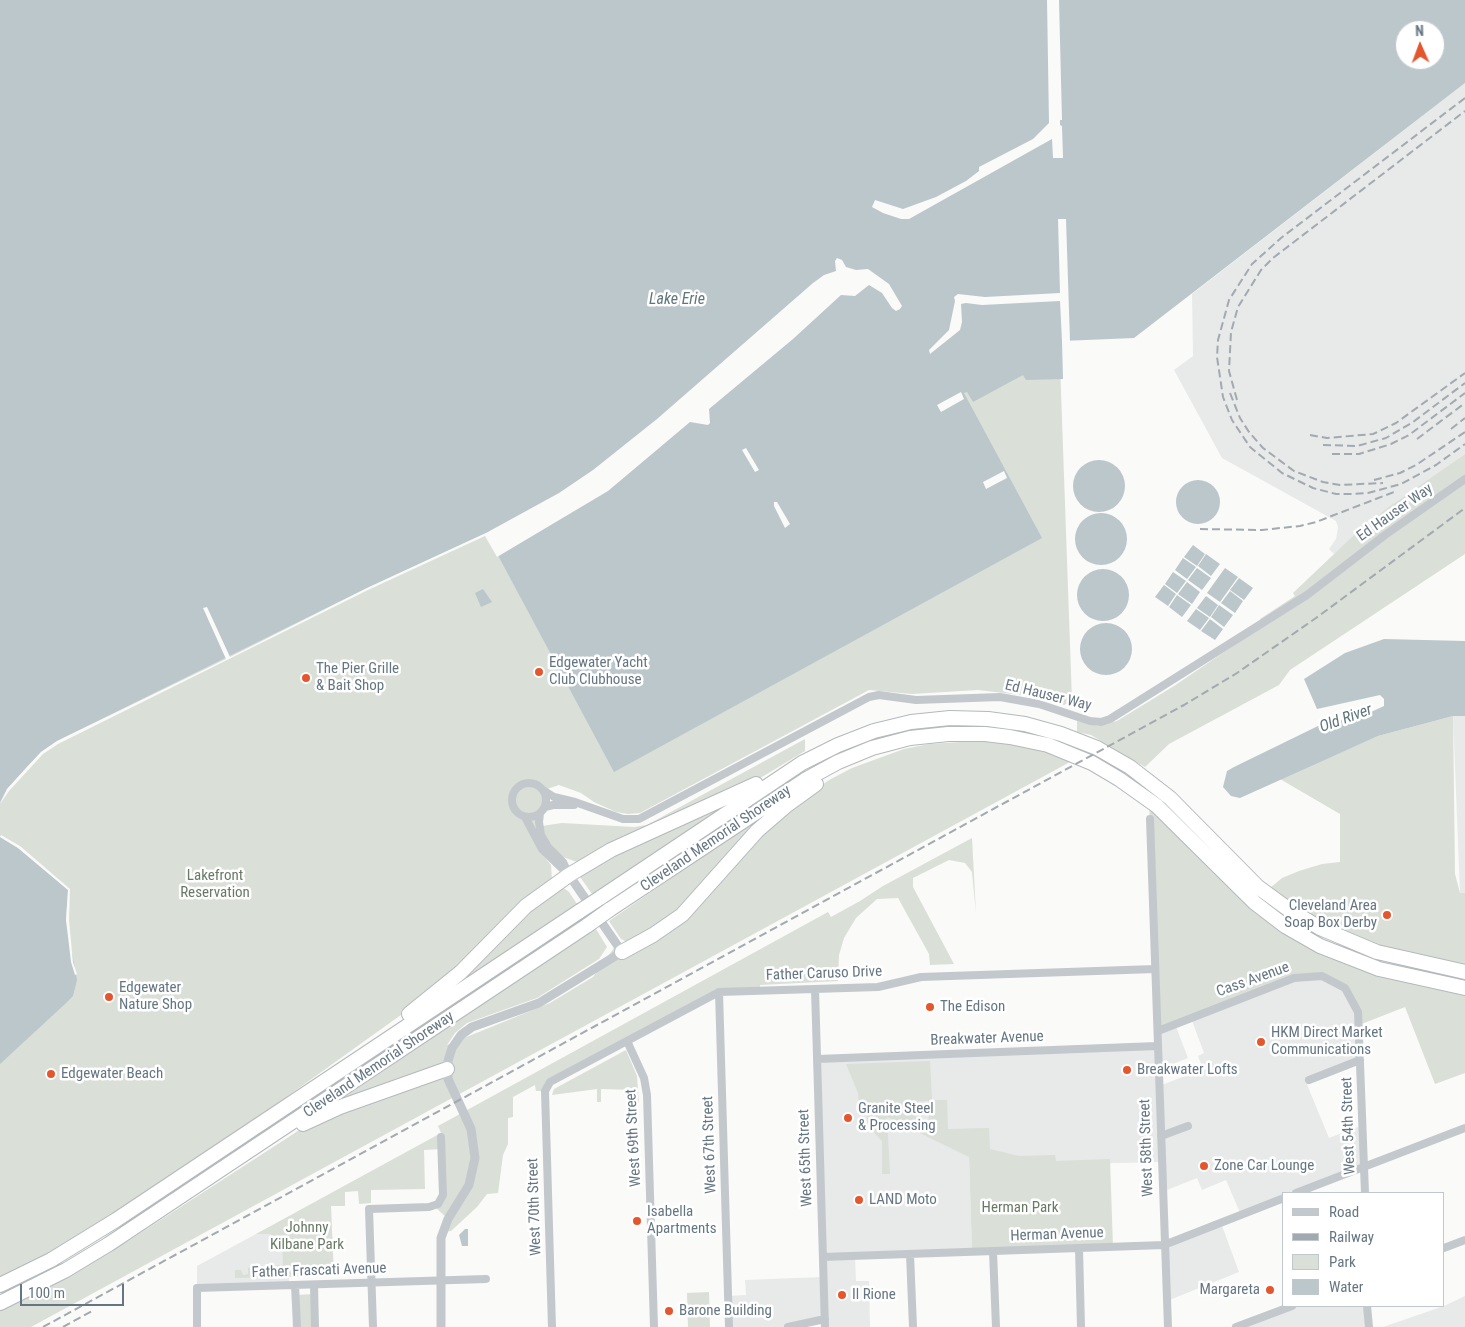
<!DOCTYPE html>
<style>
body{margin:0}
#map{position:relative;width:1465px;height:1327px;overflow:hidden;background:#fafaf8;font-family:"Roboto Condensed",sans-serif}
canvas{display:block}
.legend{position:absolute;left:1282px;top:1192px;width:162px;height:115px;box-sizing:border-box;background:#fff;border:1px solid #c1c8cd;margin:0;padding:6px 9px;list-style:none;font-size:15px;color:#657683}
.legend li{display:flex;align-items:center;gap:10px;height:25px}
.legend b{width:25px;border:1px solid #c1c8cd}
.north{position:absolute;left:1395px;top:20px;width:50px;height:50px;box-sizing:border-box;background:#fff;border:1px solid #c1c8cd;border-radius:50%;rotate:358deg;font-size:14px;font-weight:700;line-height:20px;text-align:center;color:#657683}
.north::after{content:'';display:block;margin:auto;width:18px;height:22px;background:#e4572e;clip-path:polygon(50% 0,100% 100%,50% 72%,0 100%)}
.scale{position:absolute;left:20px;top:1284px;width:104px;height:22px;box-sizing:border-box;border:2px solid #657683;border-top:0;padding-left:6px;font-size:15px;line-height:18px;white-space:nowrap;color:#657683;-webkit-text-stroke:4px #fff;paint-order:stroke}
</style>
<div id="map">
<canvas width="1465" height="1327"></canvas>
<ul class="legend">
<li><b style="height:6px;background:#c3c8cc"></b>Road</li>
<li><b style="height:6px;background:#a2aab0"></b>Railway</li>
<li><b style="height:14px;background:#dadfd7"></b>Park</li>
<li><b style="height:14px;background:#bbc7cb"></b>Water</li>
</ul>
<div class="north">N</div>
<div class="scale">100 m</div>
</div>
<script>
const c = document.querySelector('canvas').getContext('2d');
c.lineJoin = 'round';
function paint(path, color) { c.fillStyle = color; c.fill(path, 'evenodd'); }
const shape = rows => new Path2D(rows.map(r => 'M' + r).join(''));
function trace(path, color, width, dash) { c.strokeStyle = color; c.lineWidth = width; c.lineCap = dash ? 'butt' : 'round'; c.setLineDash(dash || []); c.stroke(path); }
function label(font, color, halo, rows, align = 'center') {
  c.font = font + ' "Roboto Condensed",sans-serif'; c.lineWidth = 5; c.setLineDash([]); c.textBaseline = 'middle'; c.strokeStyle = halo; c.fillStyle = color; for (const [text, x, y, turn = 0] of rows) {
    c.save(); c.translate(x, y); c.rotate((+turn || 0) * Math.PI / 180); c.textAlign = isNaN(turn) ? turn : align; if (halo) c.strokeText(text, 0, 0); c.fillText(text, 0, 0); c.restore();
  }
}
paint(shape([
 [1465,83,1465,454,1387,508,1334,554,1329,549,1336,539,1338,527,1336,521,1222,458,1174,370,1193,356,1192,294],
 [1453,716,1465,716,1465,893,1460,893],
 [1294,978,1330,978,1353,999,1360,1060,1306,1082,1329,1138,1363,1125,1364,1167,1296,1193,1284,1193,1284,1198,1241,1215,1226,1180,1202,1190,1197,1178,1162,1192,1161,1162,987,1166,969,1157,972,1252,855,1256,856,1281,869,1281,870,1327,825,1327,825,1319,788,1327,729,1327,728,1296,746,1295,745,1280,823,1277,817,1059,1157,1046,1158,1031,1175,1024,1188,1058,1158,1070,1159,1086,1203,1069,1198,1056,1204,1053,1191,1018],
 [1221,1223,1239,1272,1167,1301,1164,1245],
 [256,1234,271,1234,282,1244,284,1276,289,1276,289,1285,197,1288,197,1266],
 [1465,1296,1465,1327,1383,1327,1444,1306],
 [1292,1306,1367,1306,1369,1327,1236,1327]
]), '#e8e9e9');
paint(shape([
 [1058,307,1072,701,1064,705,1021,695,978,690,912,694,869,690,640,813,628,814,616,812,594,802,581,793,559,785,541,791,543,804,540,851,551,865,552,880,543,889,535,891,525,898,496,932,412,1007,232,1136,63,1246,0,1279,0,756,135,616],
 [1465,454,1465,554,1290,670,1279,685,1169,744,1145,767,1091,735,1077,732,1077,721,1098,726,1117,721,1174,686,1264,625,1260,619,1295,596,1293,593,1352,537,1387,508],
 [1453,716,1455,874,1460,893,1465,893,1465,965,1380,947,1326,925,1270,888,1282,878,1299,871,1322,864,1340,862,1340,814,1280,779,1378,736],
 [805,739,805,751,757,780,577,862,563,857,551,846,545,835,542,826,562,823,634,827,647,825],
 [976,741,1013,744,1060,756,1070,762,31,1327,0,1327,0,1310,37,1293,128,1241,338,1105,336,1101,596,929,607,947,599,959,537,998,467,1023,455,1033,447,1045,550,1003,593,977,614,948,630,953,751,844,812,791,831,779,852,768,904,749,929,744],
 [1149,800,1225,877,1320,946,1465,988,1465,1073,1435,1084,1405,1007,1359,1025,1345,988,1312,975,1158,1031],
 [716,808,719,812,592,894,578,874,597,861],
 [760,817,763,822,669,921,627,942,621,939,609,921],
 [972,838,976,913,972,872,965,863,949,860,913,878,913,887,954,964,930,965,929,954,898,898,877,899,856,918,844,938,839,955,838,981,760,985,760,990,724,991,550,1082,545,1091,536,1091,535,1085,513,1097,513,1117,508,1118,508,1144,503,1155,498,1193,487,1194,477,1207,451,1231,443,1232,448,1219,434,1206,440,1202,441,1149,424,1150,425,1189,371,1190,371,1203,359,1204,358,1191,345,1192,345,1206,331,1206,334,1276,235,1278,235,1270,241,1270,243,1275,248,1274,248,1268,283,1265,282,1244,271,1241,271,1234,256,1234,441,1133,438,1126,828,912,831,917,860,901,883,886],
 [561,886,569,892,577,904,467,980,464,975,523,913],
 [626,1050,637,1076,639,1103,636,1103,635,1090,601,1089,601,1102,597,1102,597,1089,552,1095,554,1089],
 [930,1061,932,1100,947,1100,948,1129,989,1128,990,1149,1019,1156,1055,1155,1056,1161,1110,1159,1113,1247,972,1252,969,1157,887,1117,890,1174,882,1174,882,1141,867,1125,867,1106,859,1106,858,1093,846,1064],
 [928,1101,929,1124,916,1118,915,1102],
 [709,1292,710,1327,688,1327,687,1293],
 [314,1294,315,1327,297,1327,296,1295]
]), '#dadfd7');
paint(shape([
 [0,0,1465,0,1465,83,1134,338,1062,341,1063,379,1026,380,1023,375,973,402,967,392,964,393,1042,538,614,772,486,533,367,588,57,741,41,752,7,789,0,802],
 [1405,30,1435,30,1435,60,1405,60],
 '1073 486a26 26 0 1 1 52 0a26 26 0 1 1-52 0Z',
 '1176 502a22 22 0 1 1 44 0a22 22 0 1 1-44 0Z',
 '1075 539a26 26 0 1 1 52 0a26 26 0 1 1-52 0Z',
 [1193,545,1205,554,1197,566,1184,557],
 [1206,554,1220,564,1211,576,1198,566],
 [1183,558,1196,567,1187,579,1175,570],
 [1197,568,1211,578,1202,590,1188,580],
 [1225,568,1238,577,1220,602,1207,593],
 '1077 595a26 26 0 1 1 52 0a26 26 0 1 1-52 0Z',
 [1173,572,1186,581,1177,593,1165,584],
 [1239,578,1253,588,1244,600,1230,590],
 [1187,582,1200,592,1192,604,1178,594],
 [1164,585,1176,594,1168,606,1155,597],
 [483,589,492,602,481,607,475,593],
 [1230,591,1243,601,1235,613,1221,603],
 [1177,595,1191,605,1182,617,1169,607],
 [1206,596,1218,605,1210,617,1197,608],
 [1219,605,1233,615,1224,627,1211,617],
 [1196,609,1209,618,1200,630,1187,621],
 [1210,619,1223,629,1215,640,1201,631],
 '1080 649a26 26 0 1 1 52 0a26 26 0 1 1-52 0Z',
 [1384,639,1465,641,1465,716,1453,716,1378,736,1240,798,1231,796,1223,787,1227,771,1234,767,1318,726,1371,712,1384,706,1384,699,1380,695,1317,709,1304,679,1345,653],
 [0,837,18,848,68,890,66,920,77,980,73,996,65,1004,0,1064],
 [465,1229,468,1229,468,1246,462,1246,459,1235]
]), '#bbc7cb');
paint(shape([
 [1047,0,1059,0,1062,120,1060,120,1060,125,1062,126,1063,158,1053,158,1052,139,909,219,901,219,883,213,872,207,875,200,903,209,936,197,966,181,979,171,979,167,1033,139,1049,123],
 [1058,219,1066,219,1070,341,1062,341,1060,301,982,305,966,303,961,304,962,322,960,330,930,354,929,350,949,330,955,301,954,297,958,294,985,297,1060,293],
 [837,258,842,260,846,267,856,270,868,269,889,284,902,306,900,309,896,311,892,308,882,293,869,285,855,296,841,295,793,339,709,409,710,423,708,425,690,422,608,491,497,557,485,536,368,590,58,744,43,754,9,791,0,804,7,789,26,768,41,752,57,741,226,659,203,608,207,607,230,657,367,588,486,533,559,493,593,470,657,419,813,283,824,275,836,271,835,261],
 [961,392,964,399,941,412,937,405],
 [746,448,759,470,755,472,742,450],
 [1004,471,1007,478,986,489,983,482],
 [774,502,777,502,790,524,785,528,774,506],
 [1,835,20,846,70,889,69,920,73,962,77,974,75,975,71,962,66,920,68,890,18,848,0,837]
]), '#fafaf8');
const motorway = shape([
 [600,898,802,763,838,745,874,731,911,722,950,718,988,719,1025,724,1061,734,1097,748,1130,767,1170,798,1258,887,1288,909,1320,928,1377,952,1465,972],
 [609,910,805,780,838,762,872,748,910,738,948,734,985,734,1010,737,1048,745,1092,763,1119,779,1157,806,1255,903,1285,926,1320,946,1379,969,1465,988],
 [622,952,653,935,682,915,757,831,787,805,816,784],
 [409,1014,461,972,526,906,569,875,611,850,756,784],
 [303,1124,340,1107,447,1069],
 [0,1285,51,1260,116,1220,580,911],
 [0,1303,66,1270,109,1244,588,925]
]);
trace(motorway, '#b4b9bd', 16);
trace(shape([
 '512 800a17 17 0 1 1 34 0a17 17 0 1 1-34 0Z',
 [543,790,554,797,575,802,623,819,639,819,869,697,879,695,916,700,1000,697,1039,704,1090,721,1101,722,1110,719,1307,595,1385,535,1465,479],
 [545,807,553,805,574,805],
 [540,813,539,822,541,835,548,847,563,862,568,873],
 [525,817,542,849,569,875],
 [1150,819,1168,1327],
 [815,989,825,1327],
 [719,992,729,1327],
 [1158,1031,1294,978,1322,976,1345,988,1358,1012,1365,1193],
 [627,1041,644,1078,647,1095,654,1327],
 [817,1059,1157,1046],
 [1309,1080,1360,1060],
 [1161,1136,1188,1126],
 [1296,1193,1465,1128],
 [1079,1248,1081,1327],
 [1444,1248,1465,1240],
 [993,1251,996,1327],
 [910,1254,913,1327],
 [823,1257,1164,1245,1284,1198],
 [295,1285,297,1327],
 [314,1285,315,1327],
 [1367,1306,1369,1327],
 [197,1327,197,1288,486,1279],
 [373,1327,369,1209,429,1207,438,1204,443,1195,441,1137],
 [552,1327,545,1091,550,1082,719,992,878,987,921,977,1155,969],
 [788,1327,825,1319],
 [1236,1327,1292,1306]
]), '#c3c8cc', 8);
trace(shape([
 [441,1327,441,1238,448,1219,469,1185,475,1158,471,1129,448,1079,448,1061,452,1048,461,1035,472,1027,539,1003,622,952,569,875]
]), '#c3c8cc', 9);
trace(motorway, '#fff', 14);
trace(shape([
 [1465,98,1281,238,1252,264,1229,300,1218,340,1217,357,1223,397,1232,420,1250,447,1282,473,1313,488,1336,494,1352,494,1368,493,1401,484,1436,465,1465,444],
 [1230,393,1240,418,1249,432,1263,448,1294,471,1323,482,1340,485,1383,483],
 [1237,400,1229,371,1231,332,1238,307,1261,270,1273,258,1465,111],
 [1451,429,1465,418],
 [1310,435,1327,438,1373,434,1396,423,1465,373],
 [1417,439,1465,403],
 [1323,445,1357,446,1386,438,1413,422,1465,383],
 [1332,454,1359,454,1391,444,1409,435,1465,393],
 [1374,480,1400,473,1416,465,1465,432],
 [1200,529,1262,530,1300,526,1316,522,1394,492],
 [43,1327,1184,705,1237,673,1316,618,1465,508],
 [63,1327,94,1310]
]), '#a2aab0', 2, [8, 4]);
const motorwayBridge = shape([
 [580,911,600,898],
 [588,925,609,910]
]);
trace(motorwayBridge, '#b4b9bd', 16, []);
trace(motorwayBridge, '#fff', 14);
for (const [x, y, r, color] of [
 [539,672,5,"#e4572e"],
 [306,678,5,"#e4572e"],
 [1387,915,5,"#e4572e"],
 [109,997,5,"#e4572e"],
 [930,1007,5,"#e4572e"],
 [1261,1042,5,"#e4572e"],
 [1127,1070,5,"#e4572e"],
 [51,1074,5,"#e4572e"],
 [848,1118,5,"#e4572e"],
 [1204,1166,5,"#e4572e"],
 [859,1200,5,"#e4572e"],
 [637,1221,5,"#e4572e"],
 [1270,1290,5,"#e4572e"],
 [842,1295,5,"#e4572e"],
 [669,1311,5,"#e4572e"]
]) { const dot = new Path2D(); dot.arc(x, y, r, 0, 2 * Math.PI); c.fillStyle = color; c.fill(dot); trace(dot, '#fff', 2); }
label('15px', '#657683', '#fff', [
 ["Ed Hauser Way",1395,513,-35],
 ["Ed Hauser Way",1048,696,14],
 ["Cleveland Memorial Shoreway",716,839,-34],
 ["Father Caruso Drive",824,974,-2],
 ["Cass Avenue",1253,980,-20],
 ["Breakwater Avenue",987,1039,-2],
 ["Cleveland Memorial Shoreway",379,1065,-34],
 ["West 54th Street",1349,1126,-92],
 ["West 69th Street",634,1138,-93],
 ["West 67th Street",710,1145,-92],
 ["West 58th Street",1147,1148,-92],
 ["West 65th Street",806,1158,-92],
 ["West 70th Street",535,1207,-92],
 ["Herman Avenue",1057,1235,-2],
 ["Father Frascati Avenue",319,1271,-2]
]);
label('15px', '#657683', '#fff', [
 ["Edgewater Yacht",549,663],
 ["Club Clubhouse",549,680],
 ["The Pier Grille",316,669],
 ["& Bait Shop",316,686],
 ["Cleveland Area",1377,906,"right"],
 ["Soap Box Derby",1377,923,"right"],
 ["Edgewater",119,988],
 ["Nature Shop",119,1005],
 ["The Edison",940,1007],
 ["HKM Direct Market",1271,1033],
 ["Communications",1271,1050],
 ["Breakwater Lofts",1137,1070],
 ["Edgewater Beach",61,1074],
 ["Granite Steel",858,1109],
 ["& Processing",858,1126],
 ["Zone Car Lounge",1214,1166],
 ["LAND Moto",869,1200],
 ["Isabella",647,1212],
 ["Apartments",647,1229],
 ["Margareta",1260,1290,"right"],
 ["Il Rione",852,1295],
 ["Barone Building",679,1311]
], 'left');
label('15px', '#687a64', '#fff', [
 ["Lakefront",215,876],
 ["Reservation",215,893],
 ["Herman Park",1020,1208],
 ["Johnny",307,1228],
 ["Kilbane Park",307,1245]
]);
label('italic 16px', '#60757c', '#fff', [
 ["Lake Erie",677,300],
 ["Old River",1346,719,-20]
]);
</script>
